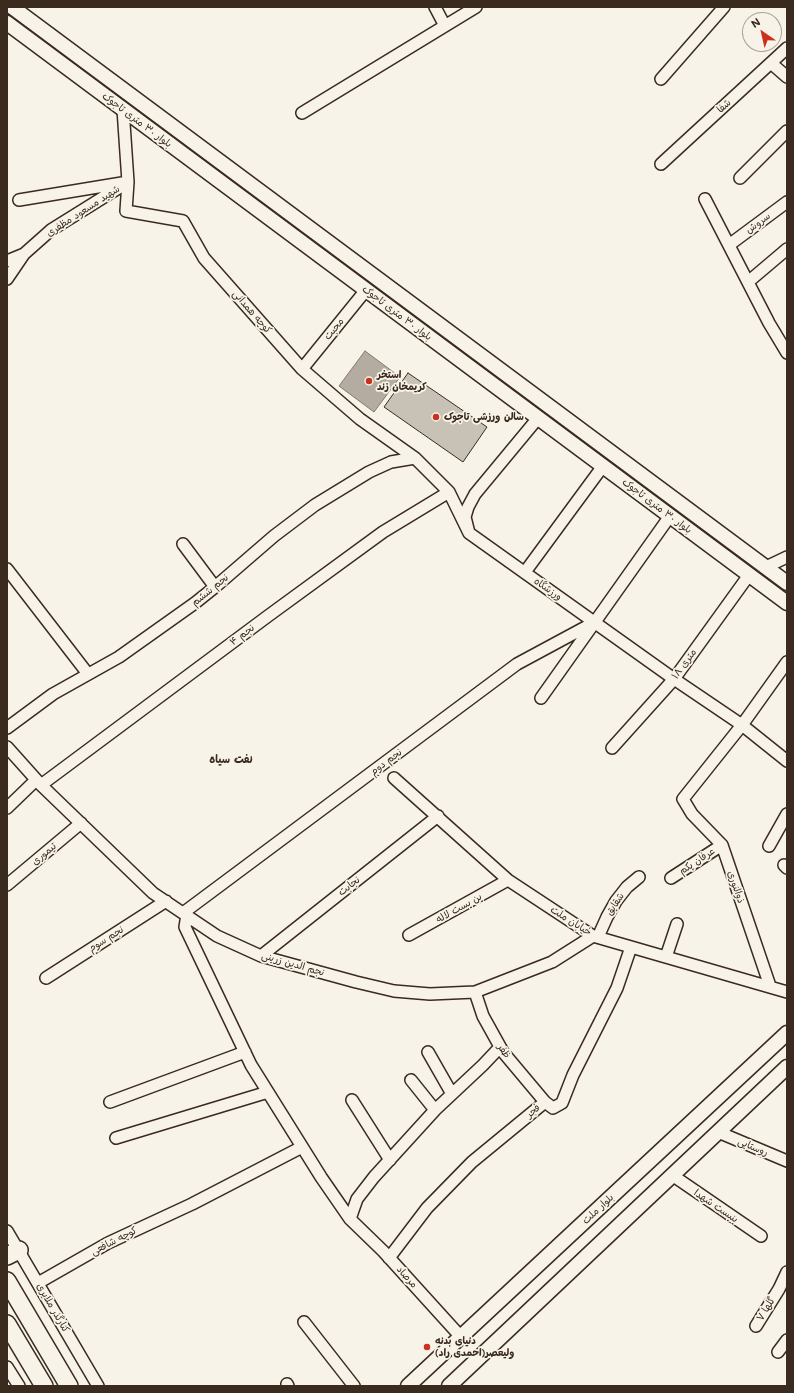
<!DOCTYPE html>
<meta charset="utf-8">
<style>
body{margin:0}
#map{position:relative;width:794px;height:1393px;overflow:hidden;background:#f7f3e8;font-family:Mali,sans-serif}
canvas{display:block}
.frame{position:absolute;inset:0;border:8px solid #3b2a1e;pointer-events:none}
.north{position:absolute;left:742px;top:12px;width:40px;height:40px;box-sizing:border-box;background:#f7f3e8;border:1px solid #aca397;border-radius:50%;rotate:326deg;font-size:11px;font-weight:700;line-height:16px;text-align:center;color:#3b2a1e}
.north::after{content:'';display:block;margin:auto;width:14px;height:18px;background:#c8321e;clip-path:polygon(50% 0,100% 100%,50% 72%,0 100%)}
</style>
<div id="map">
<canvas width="794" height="1393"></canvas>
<div class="frame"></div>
<div class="north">N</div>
</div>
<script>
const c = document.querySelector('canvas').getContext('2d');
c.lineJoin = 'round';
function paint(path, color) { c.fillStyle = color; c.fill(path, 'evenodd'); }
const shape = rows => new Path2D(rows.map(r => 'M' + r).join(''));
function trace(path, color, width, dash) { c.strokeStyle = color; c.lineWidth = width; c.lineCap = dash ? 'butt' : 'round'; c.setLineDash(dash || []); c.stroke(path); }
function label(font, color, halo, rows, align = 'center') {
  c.font = font + ' Mali,"Playpen Sans Arabic",sans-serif'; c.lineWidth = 3.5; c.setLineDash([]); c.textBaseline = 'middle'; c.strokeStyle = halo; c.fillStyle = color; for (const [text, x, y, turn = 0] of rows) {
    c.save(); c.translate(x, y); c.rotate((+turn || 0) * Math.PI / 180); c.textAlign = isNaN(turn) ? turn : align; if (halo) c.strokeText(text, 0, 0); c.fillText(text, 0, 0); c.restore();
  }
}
const water = shape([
 [365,351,400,377,374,412,339,386,365,351]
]);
paint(water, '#b4aca0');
trace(water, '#84786c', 1);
const building = shape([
 [408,373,487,427,463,462,384,407,408,373]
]);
paint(building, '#c8c1b6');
trace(building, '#3b2a1e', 1);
const minor = shape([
 [435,7,445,26],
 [771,63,787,77],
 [661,79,724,7],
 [302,113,476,7],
 [661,164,787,48],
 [740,178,787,131],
 [705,199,769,323,787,353],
 [19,200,128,182,126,211,183,221,204,258,302,369,360,419,415,458,449,492,469,533],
 [729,245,787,202],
 [7,261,24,254],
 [7,279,24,254,51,230,128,182,123,109],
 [748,282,787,249],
 [302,369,366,290],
 [538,418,475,494,468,507,465,517,469,533,674,679,742,725,787,761],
 [183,544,215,587],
 [766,567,787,557],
 [7,569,88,674],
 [525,572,603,466],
 [541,698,670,516],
 [7,728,53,694,119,657,195,603,215,587,274,536,315,505,369,472,391,462,415,458],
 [7,747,41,785,153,893,217,936,261,956,356,982,394,991,430,994,475,992,552,962,593,936],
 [612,748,674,679,749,575],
 [394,778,508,880,593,936,787,992],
 [41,785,268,616,383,532,449,492],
 [7,808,36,780],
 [769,846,787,814],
 [784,865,787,868],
 [671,878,722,845],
 [7,885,81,823],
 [183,913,517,664,595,622],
 [187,915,185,927,251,1065,321,1177,350,1219,383,1251,461,1337],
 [409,935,508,880],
 [598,937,607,917,616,901,627,887,639,877],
 [261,956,438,816],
 [666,957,677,924],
 [46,978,166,901],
 [770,986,722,845,692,814,683,799,742,725,787,662],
 [475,992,483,1016,503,1052,545,1102,553,1108,562,1103,573,1075,617,988,631,947],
 [428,1052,452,1094],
 [411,1080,435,1110],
 [352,1100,390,1160],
 [110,1102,245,1052],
 [718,1132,787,1161],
 [116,1138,268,1092],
 [672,1175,761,1236],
 [350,1219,357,1199,374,1177,435,1110,483,1065,500,1047],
 [7,1231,98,1386],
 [389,1258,427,1208,472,1162,545,1102],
 [38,1283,108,1243,192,1204,302,1147],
 [304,1322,354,1386],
 [756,1326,779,1289,787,1272],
 [778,1352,787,1340],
 [7,1367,19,1386],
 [287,1384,288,1386]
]);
const major = shape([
 [12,7,787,583],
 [7,23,787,603],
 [408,1386,787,1033],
 [449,1386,787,1067]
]);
const highway = shape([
 [7,1256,19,1250],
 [7,1281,69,1386],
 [7,1324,44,1386]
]);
trace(minor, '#3b2a1e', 14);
trace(major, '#3b2a1e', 17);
trace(highway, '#3b2a1e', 20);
trace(minor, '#f7f3e8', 11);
trace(major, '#f7f3e8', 14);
trace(highway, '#f7f3e8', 17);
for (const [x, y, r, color] of [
 [369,381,4,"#c8321e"],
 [436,417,4,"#c8321e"],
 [427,1347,4,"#c8321e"]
]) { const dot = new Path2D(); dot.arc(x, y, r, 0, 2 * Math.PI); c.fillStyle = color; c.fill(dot); trace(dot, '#f7f3e8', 1.5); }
label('10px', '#3b2a1e', '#f7f3e8', [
 ["شفا",724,106,-42],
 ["بلوار ۳۰ متری تاجوک",137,120,37],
 ["شهید مسعود مظفری",83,211,-33],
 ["سروش",758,223,-36],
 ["کوچه همدانی",252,312,49],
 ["بلوار ۳۰ متری تاجوک",397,313,37],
 ["محبت",334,329,-51],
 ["بلوار ۳۰ متری تاجوک",657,506,37],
 ["ورزشگاه",548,589,35],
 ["نجم ششم",210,590,-39],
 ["نجم ۴",242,635,-37],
 ["۱۸ متری",684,664,-54],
 ["نجم دوم",386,762,-37],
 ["تیموری",44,854,-40],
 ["عرفان یکم",697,861,-33],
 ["نجابت",349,886,-38],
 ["ذوالنوری",736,887,71],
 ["شقایق",615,904,-56],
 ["بن بست لاله",459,908,-29],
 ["خیابان ملت",571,921,32],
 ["نجم سوم",106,939,-32],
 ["نجم الدین زرینی",293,964,16],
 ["ظفر",504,1051,56],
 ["فجر",533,1111,-40],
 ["روستایی",753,1147,23],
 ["بنبست شهدا",716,1206,34],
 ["بلوار ملت",598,1209,-43],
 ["کوچه شافعی",114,1241,-27],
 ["مرصاد",407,1277,48],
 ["کنارگذر ملایری",53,1308,60],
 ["گلها ۷",766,1309,-58]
]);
label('bold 10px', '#3b2a1e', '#f7f3e8', [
 ["استخر",377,375],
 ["کریمخان زند",377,387],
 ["سالن ورزشی تاجوک",444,417],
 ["دنیای بدنه",435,1341],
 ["ولیعصر(احمدی راد)",435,1353]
], 'left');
label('bold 11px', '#3b2a1e', '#f7f3e8', [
 ["نفت سیاه",231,760]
]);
</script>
